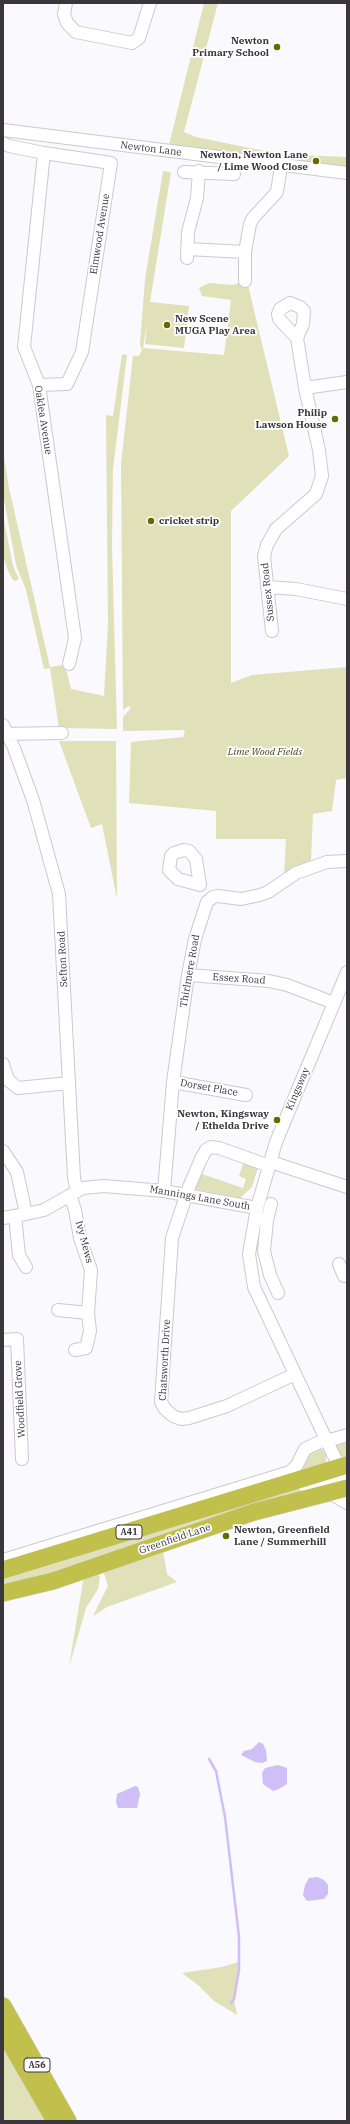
<!DOCTYPE html>
<style>
body{margin:0}
#map{position:relative;width:350px;height:2124px;overflow:hidden;background:#faf9fe;font-family:"IBM Plex Serif",serif}
canvas{display:block}
.frame{position:absolute;inset:0;border:4px solid #39373c;pointer-events:none}
</style>
<div id="map">
<canvas width="350" height="2124"></canvas>
<div class="frame"></div>
</div>
<script>
const c = document.querySelector('canvas').getContext('2d');
c.lineJoin = 'round';
function paint(path, color) { c.fillStyle = color; c.fill(path, 'evenodd'); }
const shape = rows => new Path2D(rows.map(r => 'M' + r).join(''));
function trace(path, color, width, dash) { c.strokeStyle = color; c.lineWidth = width; c.lineCap = dash ? 'butt' : 'round'; c.setLineDash(dash || []); c.stroke(path); }
function label(font, color, halo, rows, align = 'center') {
  c.font = font + ' "IBM Plex Serif",serif'; c.lineWidth = 3.5; c.setLineDash([]); c.textBaseline = 'middle'; c.strokeStyle = halo; c.fillStyle = color; for (const [text, x, y, turn = 0] of rows) {
    c.save(); c.translate(x, y); c.rotate((+turn || 0) * Math.PI / 180); c.textAlign = isNaN(turn) ? turn : align; if (halo) c.strokeText(text, 0, 0); c.fillText(text, 0, 0); c.restore();
  }
}
paint(shape([
 [204,3,218,3,184,132,196,137,279,154,347,157,347,167,169,145],
 [163,171,171,172,150,302,189,306,184,348,145,344,147,322,143,348,224,355,231,300,202,296,199,288,209,283,232,285,247,281,289,456,231,511,231,683,252,675,347,667,347,778,336,780,332,811,313,814,311,860,284,874,286,839,216,839,216,811,129,803,131,742,183,737,185,730,123,731,123,717,131,708,129,706,123,710,121,464,133,356,139,356,142,350,140,344,145,279],
 [122,354,127,355,113,469,112,546,117,729,59,728,50,668,44,669,26,590,16,565,3,494,3,451,9,488,50,667,63,665,67,673,71,689,104,696,108,623,106,415,113,416],
 [3,515,13,566,19,579,15,581,12,579,6,566,3,554],
 [59,741,116,741,117,899,102,824,91,828],
 [244,1161,259,1165,252,1187,240,1198,195,1189,203,1169,202,1174,243,1188,246,1179,239,1176],
 [347,1439,347,1458,340,1455,336,1447,337,1444],
 [320,1448,326,1453,326,1461,324,1465,298,1471,307,1453],
 [315,1486,48,1575,3,1587,3,1573,272,1494],
 [163,1550,167,1574,177,1582,107,1607,93,1616,108,1586,103,1570],
 [97,1571,100,1578,98,1589,86,1608,69,1667,84,1575],
 [238,1962,239,1970,234,1999,237,2015,214,2001,198,1985,182,1973,222,1967],
 [3,2046,45,2121,3,2121]
]), '#e0e1b8');
paint(shape([
 [259,1742,263,1744,266,1750,267,1761,262,1763,255,1762,241,1755,244,1751,252,1749],
 [278,1765,287,1768,287,1784,279,1789,273,1791,263,1784,262,1773,265,1768],
 [135,1786,138,1787,140,1794,137,1808,118,1808,116,1802,117,1794],
 [317,1877,324,1880,328,1885,328,1894,324,1899,307,1901,303,1895,305,1885,309,1878]
]), '#d0bff7');
trace(shape([
 [209,1759,216,1771,225,1817,239,1937,239,1970,234,1999,231,2003]
]), '#d0bff7', 2.5);
const minor = shape([
 [66,3,64,14,67,23,76,32,132,43,139,38,150,3],
 [3,130,347,173],
 [3,143,9,146,44,153,111,163,82,352,67,384,39,385],
 [44,153,24,347,39,385,75,638,69,664],
 [184,172,234,174],
 [187,249,245,252],
 [187,258,188,232,197,198,199,171],
 [245,281,245,252,250,224,253,218,277,192,281,166],
 [305,388,347,382],
 [267,587,296,589,347,599],
 [272,631,264,556,267,545,276,529,316,494,322,476,319,450,305,388,297,338,279,319,278,314,280,309,290,303,300,307,304,311,303,324,297,338],
 [3,725,14,748,33,800,59,894,74,1178,77,1191],
 [3,734,62,733],
 [184,850,189,851,196,859,200,885,178,879,169,870,171,856,174,853,184,850],
 [347,972,276,1142,257,1208,249,1254,254,1287,333,1454,347,1480],
 [188,975,269,981,287,985,334,1003],
 [3,1064,8,1080,18,1088,69,1083],
 [173,1082,246,1095],
 [3,1151,17,1172,26,1214,3,1218],
 [164,1191,173,1082,188,975,195,939,207,902,213,897,218,896,241,899,260,895,268,892,296,873,327,862,347,861],
 [70,1195,75,1210,80,1238,91,1270,88,1313,90,1331,86,1348,75,1350],
 [26,1214,44,1210,83,1188,104,1186,164,1191,257,1208],
 [15,1216,19,1255,26,1267],
 [255,1218,267,1220,264,1251,270,1275,278,1293],
 [267,1220,271,1204],
 [339,1264,344,1276],
 [58,1310,88,1313],
 [3,1340,17,1339,22,1459],
 [295,1374,227,1406,189,1418,181,1419,173,1416,165,1409,161,1402,172,1238,189,1187,201,1159,206,1150,211,1147,219,1148,264,1164,274,1163,347,1187],
 [327,1441,347,1435],
 [303,1485,347,1477],
 [328,1492,347,1503],
 [3,1560,290,1472,297,1465,305,1449,326,1439]
]);
const highway = shape([
 [3,1570,347,1465],
 [3,1593,53,1581,254,1512,347,1488],
 [3,2006,68,2121],
 [3,2031,55,2121]
]);
trace(minor, '#ccc8d4', 14);
trace(highway, '#d7d7d8', 18);
trace(minor, '#fff', 12);
trace(highway, '#c2c04c', 17);
for (const [x, y, r, color] of [
 [277,47,4,"#6a6701"],
 [316,161,4,"#6a6701"],
 [167,325,4,"#6a6701"],
 [335,419,4,"#6a6701"],
 [151,521,4,"#6a6701"],
 [277,1120,4,"#6a6701"],
 [226,1536,4,"#6a6701"]
]) { const dot = new Path2D(); dot.arc(x, y, r, 0, 2 * Math.PI); c.fillStyle = color; c.fill(dot); trace(dot, '#fff', 1.5); }
for (const [x, y, w] of [
 [129,1532,26],
 [37,2065,26]
]) { const box = new Path2D(); box.roundRect(x - w / 2, y - 7, w, 14, 3); c.fillStyle = '#fff'; c.fill(box); trace(box, '#39373c', 1); }
label('bold 9px', '#39373c', null, [
 ["A41",129,1532],
 ["A56",37,2065]
]);
label('bold 10px', '#39373c', '#fff', [
 ["Newton",269,41],
 ["Primary School",269,53],
 ["Newton, Newton Lane",308,155],
 ["/ Lime Wood Close",308,167],
 ["New Scene",175,319,"left"],
 ["MUGA Play Area",175,331,"left"],
 ["Philip",327,413],
 ["Lawson House",327,425],
 ["cricket strip",159,521,"left"],
 ["Newton, Kingsway",269,1114],
 ["/ Ethelda Drive",269,1126],
 ["Newton, Greenfield",234,1530,"left"],
 ["Lane / Summerhill",234,1542,"left"]
], 'right');
label('10px', '#39373c', '#fff', [
 ["Newton Lane",151,149,7],
 ["Elmwood Avenue",100,234,-81],
 ["Oaklea Avenue",43,420,81],
 ["Sussex Road",268,592,-96],
 ["Sefton Road",63,959,-93],
 ["Thirlmere Road",190,971,-80],
 ["Essex Road",239,979,4],
 ["Dorset Place",209,1088,10],
 ["Kingsway",298,1089,-67],
 ["Mannings Lane South",200,1198,10],
 ["Ivy Mews",84,1242,75],
 ["Chatsworth Drive",165,1360,-87],
 ["Woodfield Grove",20,1399,-93],
 ["Greenfield Lane",175,1539,-19]
]);
label('italic 10px', '#454416', '#fff', [
 ["Lime Wood Fields",265,752]
]);
</script>
